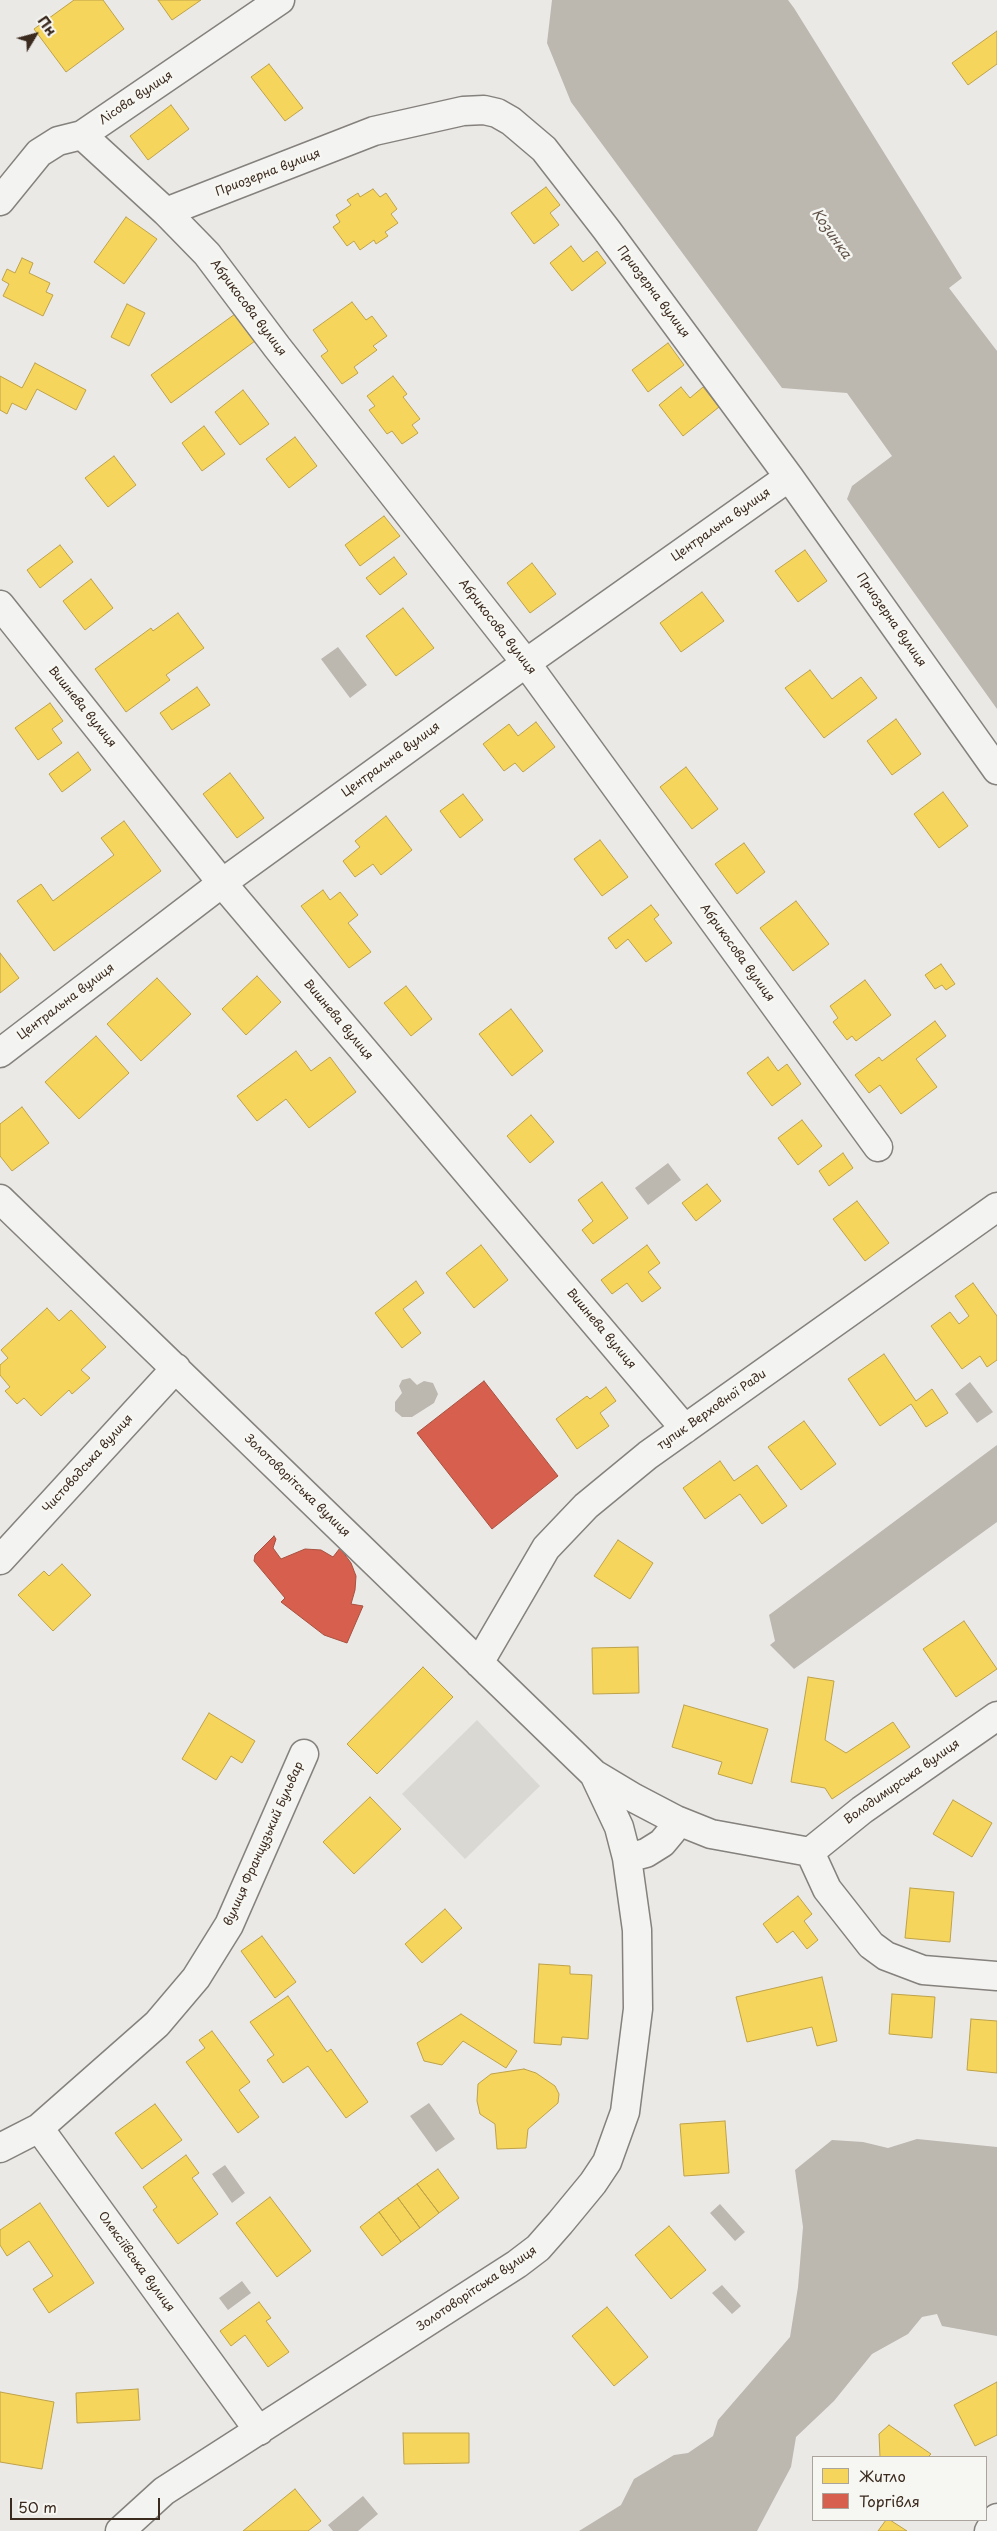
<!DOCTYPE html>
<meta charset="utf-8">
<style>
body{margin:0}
#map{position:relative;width:997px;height:2531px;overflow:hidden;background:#eae9e6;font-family:"Playpen Sans",sans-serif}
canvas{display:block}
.legend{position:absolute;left:812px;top:2456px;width:175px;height:65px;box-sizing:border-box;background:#f6f6f2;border:1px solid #aba49d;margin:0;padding:6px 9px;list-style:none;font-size:15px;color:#3b2a1e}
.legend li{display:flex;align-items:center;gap:10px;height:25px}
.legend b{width:25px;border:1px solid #aba49d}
.north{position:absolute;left:10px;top:10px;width:50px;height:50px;-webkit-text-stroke:4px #f6f6f2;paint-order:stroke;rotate:53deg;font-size:14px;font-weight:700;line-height:20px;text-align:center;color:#3b2a1e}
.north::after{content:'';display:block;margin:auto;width:18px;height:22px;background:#3b2a1e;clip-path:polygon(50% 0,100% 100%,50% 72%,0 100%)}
.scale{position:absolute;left:10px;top:2498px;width:150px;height:22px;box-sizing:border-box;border:2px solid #3b2a1e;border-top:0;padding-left:6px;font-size:15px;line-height:18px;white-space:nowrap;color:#3b2a1e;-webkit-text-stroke:4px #f6f6f2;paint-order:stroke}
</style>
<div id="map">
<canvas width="997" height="2531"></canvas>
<ul class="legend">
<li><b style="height:14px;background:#f6d55c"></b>Житло</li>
<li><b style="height:14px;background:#d6604d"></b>Торгівля</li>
</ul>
<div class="north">Пн</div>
<div class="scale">50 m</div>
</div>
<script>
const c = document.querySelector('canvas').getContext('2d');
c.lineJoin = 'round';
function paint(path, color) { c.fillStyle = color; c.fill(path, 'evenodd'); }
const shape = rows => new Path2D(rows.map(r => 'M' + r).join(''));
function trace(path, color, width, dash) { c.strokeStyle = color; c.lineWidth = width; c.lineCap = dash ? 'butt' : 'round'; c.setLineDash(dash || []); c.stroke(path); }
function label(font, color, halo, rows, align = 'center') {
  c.font = font + ' "Playpen Sans",sans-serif'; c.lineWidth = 5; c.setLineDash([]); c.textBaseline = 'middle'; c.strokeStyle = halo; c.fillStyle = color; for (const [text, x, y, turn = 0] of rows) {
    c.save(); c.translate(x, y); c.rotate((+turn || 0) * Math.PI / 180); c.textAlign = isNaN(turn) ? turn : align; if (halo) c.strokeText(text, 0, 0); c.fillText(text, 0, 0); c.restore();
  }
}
paint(shape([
 [477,1720,540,1786,465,1859,402,1794]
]), '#dad8d3');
paint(shape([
 [552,0,788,0,794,8,962,278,949,288,997,351,997,709,847,499,852,486,892,456,847,393,782,388,571,102,547,43],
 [338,647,367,685,350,698,321,659],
 [668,1163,681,1180,648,1205,635,1188],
 [410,1378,417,1385,424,1381,433,1383,438,1394,434,1403,412,1417,402,1417,395,1411,395,1402,402,1393,399,1386,402,1380],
 [970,1382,993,1412,977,1423,955,1394],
 [997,1445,997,1522,794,1669,770,1645,775,1641,769,1615],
 [429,2103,455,2139,436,2152,410,2116],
 [917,2139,997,2147,997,2336,942,2326,937,2314,922,2317,908,2334,872,2354,834,2401,796,2437,791,2467,757,2531,579,2531,621,2505,634,2479,674,2455,688,2453,713,2436,718,2420,790,2337,798,2287,803,2227,795,2170,832,2140,863,2142,888,2148],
 [225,2165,245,2193,232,2203,212,2174],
 [720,2204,745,2232,735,2241,710,2213],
 [242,2281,251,2293,228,2310,219,2298],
 [722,2285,741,2306,732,2314,712,2293],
 [363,2496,378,2514,358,2531,333,2531,328,2525]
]), '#bcb7af');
const homes = shape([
 [74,0,103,0,124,29,66,72,34,29,74,0],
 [158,0,201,0,172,20,158,0],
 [997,31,997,64,968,85,952,63,997,31],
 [269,64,303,108,285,121,251,77,269,64],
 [171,105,189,129,148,160,130,136,171,105],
 [546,187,560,205,550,213,559,225,534,244,511,213,546,187],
 [373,189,380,197,386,193,397,209,391,214,398,223,385,232,388,236,376,244,374,240,360,250,354,241,347,246,333,227,340,222,336,215,351,205,347,200,358,193,360,197,373,189],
 [126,217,157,239,124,284,94,262,126,217],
 [571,246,583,262,597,251,606,263,572,291,550,263,571,246],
 [22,258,33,263,29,273,50,283,46,292,53,295,43,316,3,296,9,284,2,280,7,269,15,273,22,258],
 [352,302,366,320,372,316,387,336,373,346,377,350,354,367,358,373,342,384,321,356,328,351,313,330,352,302],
 [127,304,145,313,129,346,111,337,127,304],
 [235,314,255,341,171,403,151,375,235,314],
 [668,343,684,365,648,392,632,370,668,343],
 [35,363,86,390,76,410,37,389,26,410,12,403,7,414,0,410,0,376,22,388,35,363],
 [393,376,407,394,403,397,420,419,412,425,418,433,402,444,392,431,387,434,369,410,375,406,367,396,393,376],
 [681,387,690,398,703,387,719,407,683,436,659,405,681,387],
 [243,390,269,424,240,445,215,412,243,390],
 [204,426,225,454,202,471,182,443,204,426],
 [295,437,317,466,289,488,266,459,295,437],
 [114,456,136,485,108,507,85,478,114,456],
 [384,516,400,536,360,566,345,545,384,516],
 [60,545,73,562,40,588,27,570,60,545],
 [805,550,827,581,798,602,775,571,805,550],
 [394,557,407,574,380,595,366,578,394,557],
 [532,563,556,594,530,613,507,583,532,563],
 [91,579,113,608,85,630,63,601,91,579],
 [702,592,724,621,681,652,660,623,702,592],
 [403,608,434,648,396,676,366,636,403,608],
 [178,613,204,648,166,675,170,680,126,712,95,669,151,628,153,631,178,613],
 [810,670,832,699,861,677,877,698,824,738,785,688,810,670],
 [197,687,210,705,172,730,160,713,197,687],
 [50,703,63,721,52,729,62,743,38,760,15,728,50,703],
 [896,719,921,754,892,775,867,741,896,719],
 [536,722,555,747,523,772,515,763,504,771,483,744,509,724,518,736,536,722],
 [78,752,91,770,62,792,49,774,78,752],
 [686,767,718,809,692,829,660,787,686,767],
 [230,773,264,818,237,838,203,794,230,773],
 [943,792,968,826,939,848,914,814,943,792],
 [463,794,483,820,460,838,440,811,463,794],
 [386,816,412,850,381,875,373,864,355,877,343,861,360,847,355,841,386,816],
 [124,821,161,871,54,951,17,901,41,884,53,901,114,855,101,838,124,821],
 [600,840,628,877,602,896,574,859,600,840],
 [744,843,765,872,737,894,715,864,744,843],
 [323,890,330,900,340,892,358,915,348,923,371,952,349,968,301,906,323,890],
 [796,901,829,944,793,971,760,928,796,901],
 [651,905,659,915,654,919,672,943,646,962,628,939,616,949,608,938,651,905],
 [0,953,19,978,0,993,0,953],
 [941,964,955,984,946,990,942,985,935,989,925,975,941,964],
 [257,976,281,1002,246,1035,222,1009,257,976],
 [157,978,191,1014,141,1061,107,1024,157,978],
 [865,980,891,1015,856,1041,852,1036,847,1040,833,1022,838,1018,830,1006,865,980],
 [406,986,432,1019,411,1036,384,1003,406,986],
 [511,1009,543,1051,512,1076,479,1034,511,1009],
 [935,1021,946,1036,916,1059,937,1087,901,1114,880,1085,869,1093,855,1075,879,1057,882,1061,935,1021],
 [96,1036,129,1073,79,1119,45,1082,96,1036],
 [296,1051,311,1071,330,1057,356,1092,309,1128,286,1099,257,1121,237,1096,296,1051],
 [768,1057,778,1071,787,1064,801,1084,772,1106,747,1073,768,1057],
 [22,1107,49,1143,12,1171,0,1156,0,1124,22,1107],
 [531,1115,554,1142,530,1163,507,1136,531,1115],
 [802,1120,822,1146,798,1165,778,1138,802,1120],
 [843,1153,853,1168,829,1186,819,1171,843,1153],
 [602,1182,628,1218,593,1244,582,1230,593,1221,578,1200,602,1182],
 [707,1184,721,1201,696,1221,682,1203,707,1184],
 [857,1201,889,1243,865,1261,833,1219,857,1201],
 [481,1245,508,1280,474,1308,446,1273,481,1245],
 [647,1245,660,1263,648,1272,661,1288,642,1302,627,1283,612,1294,601,1280,647,1245],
 [416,1281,424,1293,403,1309,421,1333,402,1348,375,1313,416,1281],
 [973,1283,997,1316,997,1360,987,1367,980,1356,962,1369,931,1326,950,1312,959,1324,969,1316,955,1296,973,1283],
 [47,1308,59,1321,71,1310,106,1347,81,1370,90,1378,72,1394,69,1390,41,1416,24,1398,17,1404,5,1391,10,1387,0,1375,0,1365,8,1358,1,1350,47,1308],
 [884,1354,916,1401,932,1389,948,1413,926,1427,911,1404,880,1426,848,1379,884,1354],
 [606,1387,616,1401,600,1413,609,1426,577,1449,556,1419,587,1396,590,1399,606,1387],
 [804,1421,836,1464,801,1490,768,1447,804,1421],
 [720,1461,734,1481,757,1465,787,1506,762,1524,740,1494,705,1519,683,1488,720,1461],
 [618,1540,653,1563,630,1599,594,1576,618,1540],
 [62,1564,91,1595,53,1631,18,1595,44,1571,49,1576,62,1564],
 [964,1621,997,1669,956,1697,923,1649,964,1621],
 [638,1647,639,1693,593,1694,592,1648,638,1647],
 [423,1667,453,1697,377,1774,347,1744,423,1667],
 [808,1677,834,1681,825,1740,846,1753,893,1722,910,1747,832,1799,825,1788,791,1782,808,1677],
 [684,1705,768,1729,752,1784,718,1774,722,1762,672,1747,684,1705],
 [209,1713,255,1741,242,1763,231,1756,216,1780,182,1759,209,1713],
 [370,1797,401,1829,354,1874,323,1842,370,1797],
 [953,1800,992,1823,972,1857,933,1834,953,1800],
 [910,1888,954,1892,950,1942,905,1938,910,1888],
 [798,1896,812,1914,804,1921,818,1940,807,1949,793,1931,777,1943,763,1924,798,1896],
 [445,1909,462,1928,422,1963,405,1944,445,1909],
 [262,1936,296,1982,275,1998,241,1951,262,1936],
 [539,1964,570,1966,570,1974,592,1975,588,2039,562,2037,561,2045,534,2043,539,1964],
 [822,1977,837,2041,817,2046,812,2027,747,2042,736,1997,822,1977],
 [892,1994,935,1997,932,2038,889,2034,892,1994],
 [288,1996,327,2052,331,2049,368,2102,346,2118,308,2066,283,2083,267,2060,274,2055,250,2022,288,1996],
 [461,2014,517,2051,506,2068,463,2041,442,2065,424,2061,417,2043,461,2014],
 [971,2019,997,2021,997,2073,967,2070,971,2019],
 [212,2031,250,2082,239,2090,259,2117,238,2133,186,2062,205,2048,199,2040,212,2031],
 [524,2069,536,2073,555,2086,559,2094,558,2103,528,2129,526,2148,497,2149,495,2124,480,2114,477,2101,478,2084,491,2074,524,2069],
 [155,2104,182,2140,142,2169,115,2133,155,2104],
 [725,2121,729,2173,684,2176,680,2124,725,2121],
 [186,2155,199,2173,192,2178,218,2214,178,2244,153,2210,157,2207,143,2187,186,2155],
 [438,2169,459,2198,439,2213,417,2184,438,2169],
 [417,2184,439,2213,420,2228,398,2198,417,2184],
 [270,2197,311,2251,277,2277,236,2223,270,2197],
 [398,2198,420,2228,401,2242,379,2212,398,2198],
 [40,2203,94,2283,49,2313,33,2289,53,2276,29,2241,7,2256,0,2245,0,2230,40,2203],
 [379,2212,401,2242,382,2256,360,2227,379,2212],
 [669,2226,706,2270,671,2299,635,2255,669,2226],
 [259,2302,271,2318,266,2321,289,2352,268,2367,245,2335,231,2346,220,2331,259,2302],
 [607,2307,648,2357,614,2386,572,2336,607,2307],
 [997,2382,997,2435,975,2446,954,2405,997,2382],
 [138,2389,140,2420,77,2423,76,2393,138,2389],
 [0,2392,54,2402,42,2469,0,2462,0,2392],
 [889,2425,931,2454,928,2457,880,2457,879,2434,889,2425],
 [403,2433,469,2433,469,2463,404,2464,403,2433],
 [295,2489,321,2521,308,2531,243,2531,295,2489],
 [886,2520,890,2520,907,2531,878,2531,886,2520]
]);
paint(homes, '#f6d55c');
trace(homes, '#bea249', 1);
const shops = shape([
 [484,1381,558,1476,492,1529,417,1433,484,1381],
 [274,1536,276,1539,273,1548,281,1559,305,1549,321,1550,333,1557,340,1548,351,1563,356,1576,355,1590,351,1604,363,1606,347,1643,324,1635,281,1602,285,1598,254,1561,255,1555,274,1536]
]);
paint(shops, '#d6604d');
trace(shops, '#a8503f', 1);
const minor = shape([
 [82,135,166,212,207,254,277,347,526,663,878,1147],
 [0,201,39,153,58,141,82,135,280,0],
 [166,212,374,131,463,111,484,110,497,113,511,121,544,149,606,229,789,477,997,770],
 [0,605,222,883,685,1429],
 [0,1053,222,883,526,663,789,477],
 [0,1199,594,1774,619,1827,627,1858,637,1930,638,2009,625,2112,607,2162,593,2183,560,2223,538,2248,517,2264,164,2491,120,2531],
 [0,1560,176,1368],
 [479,1663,546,1548,586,1506,648,1455,997,1207],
 [594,1774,634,1798,676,1820,711,1834,810,1852],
 [810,1852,827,1889,871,1945,886,1956,923,1970,997,1976],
 [810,1852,862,1810,997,1716],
 [627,1858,646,1853,662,1843,672,1831,676,1820],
 [39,2128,259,2431],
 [0,2148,39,2128,157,2024,196,1978,229,1925,304,1754],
 [989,2531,997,2518]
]);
trace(minor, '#85817d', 31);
trace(minor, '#f3f3f1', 28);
label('12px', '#3b2a1e', '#f6f6f2', [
 ["Лісова вулиця",136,98,-34],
 ["Приозерна вулиця",268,173,-21],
 ["Приозерна вулиця",653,292,53],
 ["Абрикосова вулиця",248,308,53],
 ["Центральна вулиця",721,525,-35],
 ["Приозерна вулиця",891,620,55],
 ["Абрикосова вулиця",497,627,52],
 ["Вишнева вулиця",82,707,51],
 ["Центральна вулиця",391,760,-36],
 ["Абрикосова вулиця",737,953,54],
 ["Центральна вулиця",66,1002,-37],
 ["Вишнева вулиця",338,1020,50],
 ["Вишнева вулиця",601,1329,50],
 ["тупик Верховної Ради",712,1410,-35],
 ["Чистоводська вулиця",88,1464,-48],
 ["Золотоворітська вулиця",297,1486,44],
 ["Володимирська вулиця",902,1782,-35],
 ["вулиця Французький Бульвар",264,1844,-66],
 ["Олексіївська вулиця",136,2262,54],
 ["Золотоворітська вулиця",477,2289,-34]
]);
label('italic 14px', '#615449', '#f6f6f2', [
 ["Козинка",831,234,55]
]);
</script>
